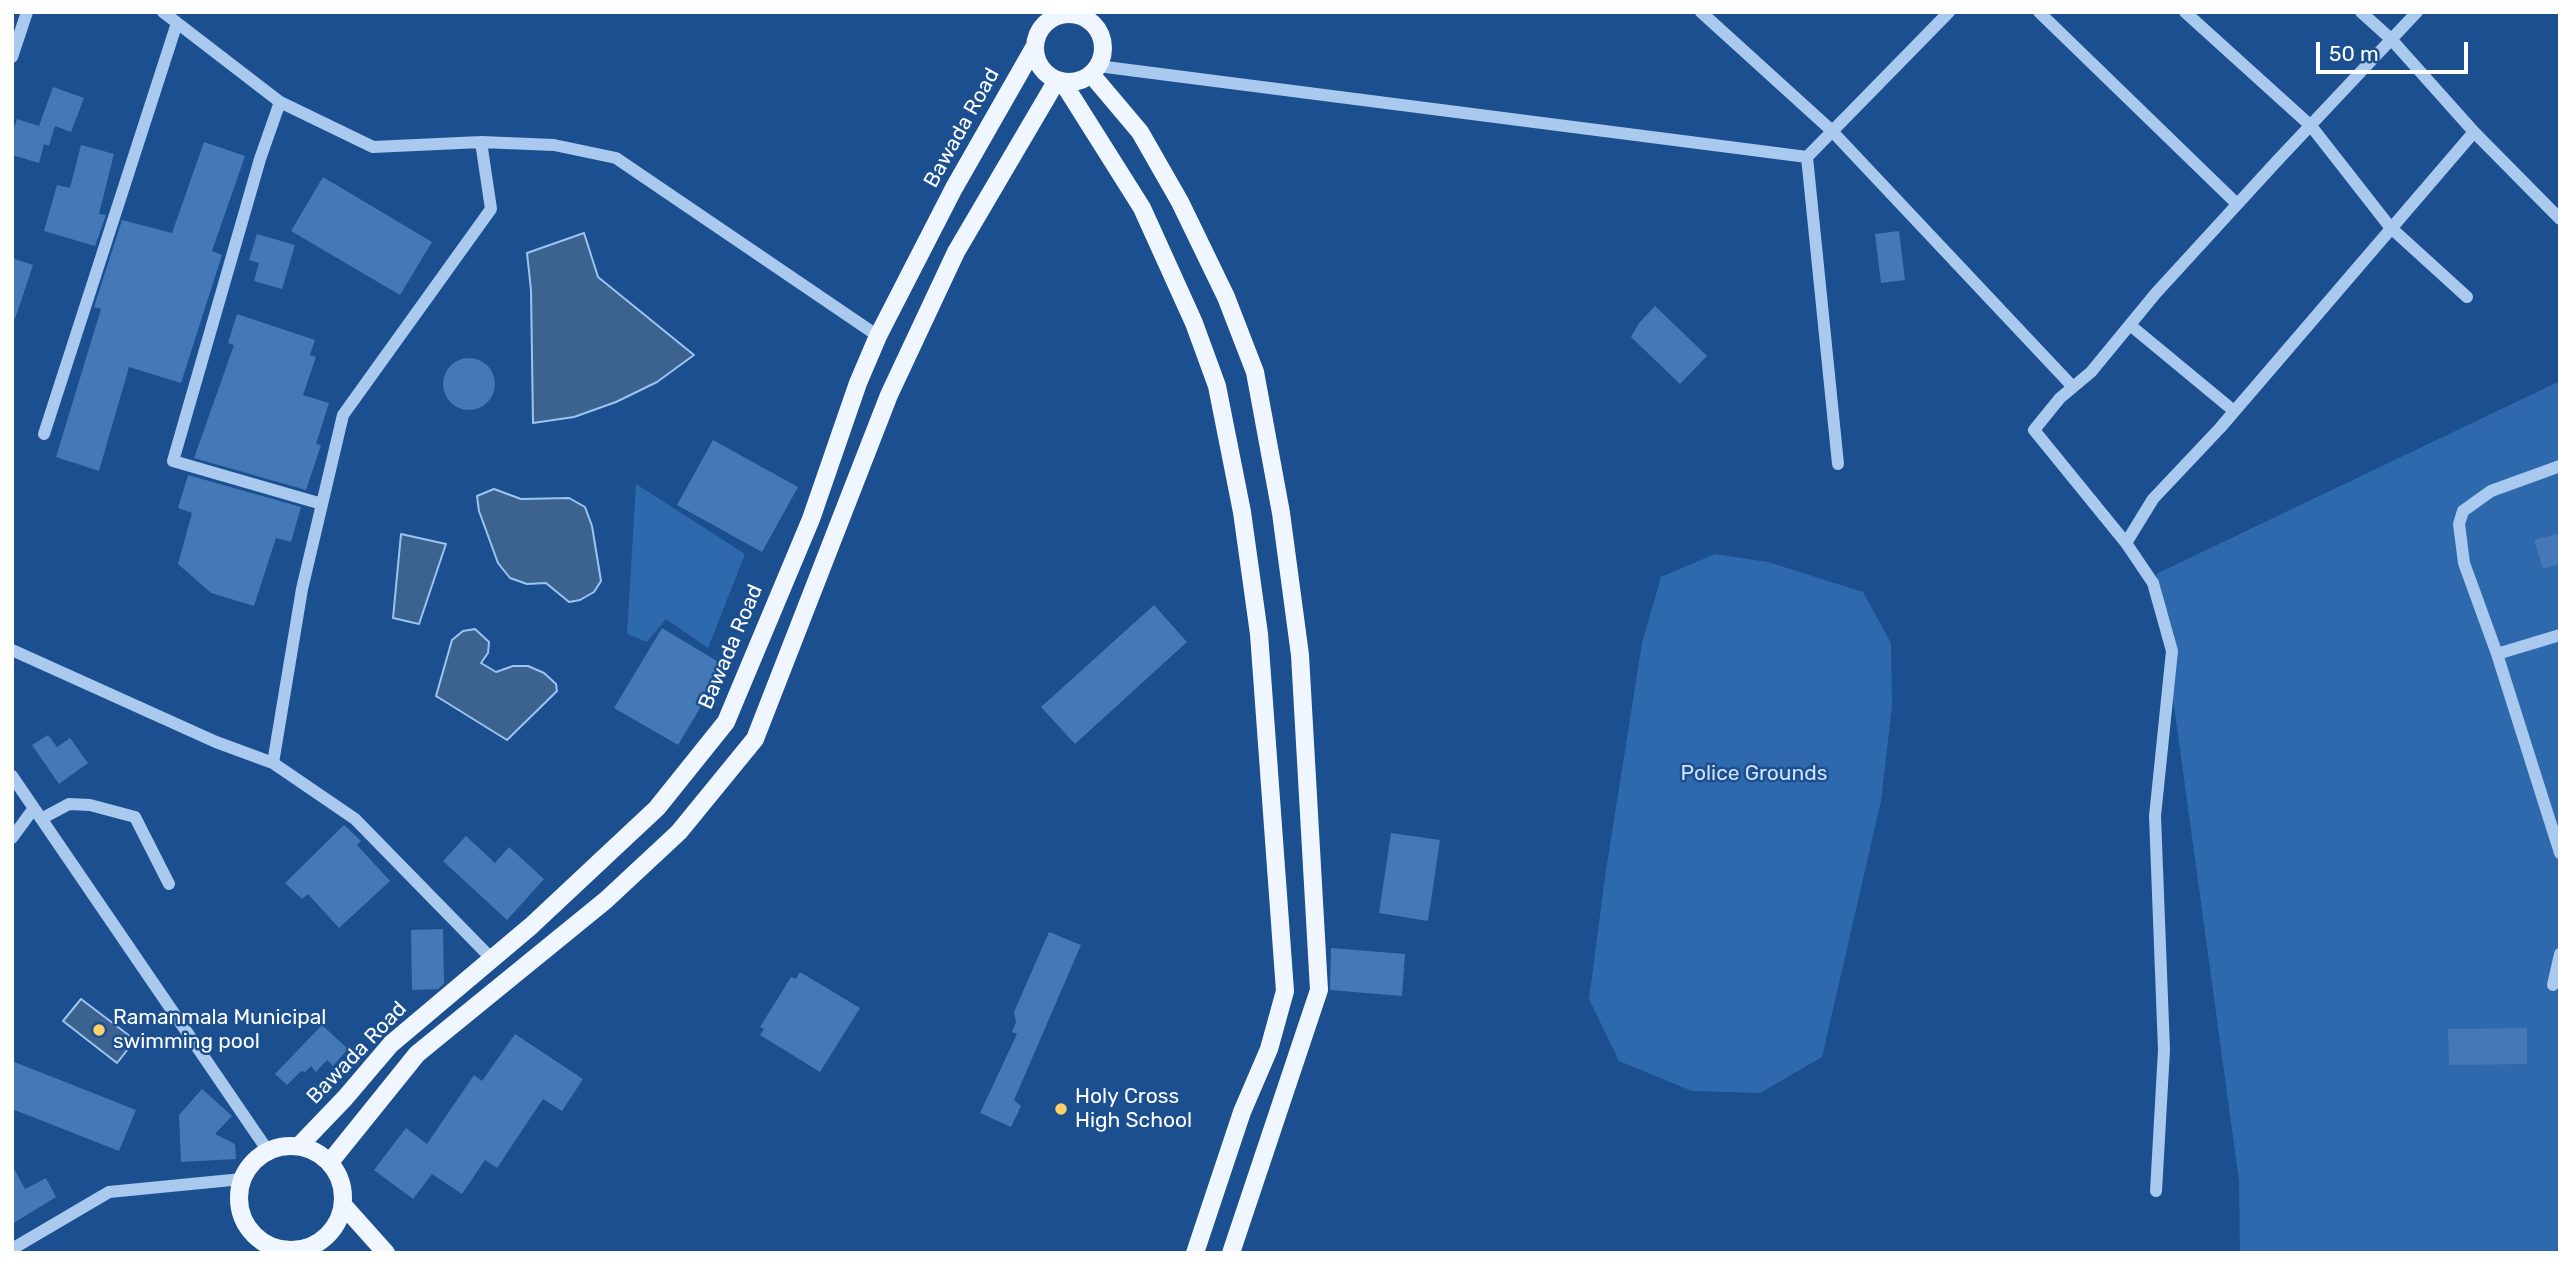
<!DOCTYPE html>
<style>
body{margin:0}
#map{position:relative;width:2572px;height:1265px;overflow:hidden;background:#1b4f8f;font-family:Rubik,sans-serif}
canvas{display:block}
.frame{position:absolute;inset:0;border:14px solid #fff;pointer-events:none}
.scale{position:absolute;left:2316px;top:42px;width:152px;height:32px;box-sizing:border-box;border:4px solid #fff;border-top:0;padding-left:9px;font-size:21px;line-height:24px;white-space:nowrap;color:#fff;-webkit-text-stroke:5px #1b4f8f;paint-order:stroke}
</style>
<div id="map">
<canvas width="2572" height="1265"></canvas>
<div class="frame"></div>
<div class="scale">50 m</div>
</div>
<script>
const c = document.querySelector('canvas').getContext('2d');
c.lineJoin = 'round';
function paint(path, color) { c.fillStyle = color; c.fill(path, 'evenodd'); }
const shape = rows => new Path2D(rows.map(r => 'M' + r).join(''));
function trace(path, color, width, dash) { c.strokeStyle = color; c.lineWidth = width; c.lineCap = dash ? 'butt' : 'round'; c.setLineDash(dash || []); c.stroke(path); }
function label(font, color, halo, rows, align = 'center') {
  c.font = font + ' Rubik,sans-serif'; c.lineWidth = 5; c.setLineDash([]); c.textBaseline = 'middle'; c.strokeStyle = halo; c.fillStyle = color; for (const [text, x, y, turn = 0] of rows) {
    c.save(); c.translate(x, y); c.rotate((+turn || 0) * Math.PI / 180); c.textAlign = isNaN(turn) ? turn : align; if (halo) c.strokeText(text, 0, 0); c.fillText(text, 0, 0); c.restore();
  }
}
paint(shape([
 [2560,381,2560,1253,2240,1253,2239,1181,2156,574],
 [636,484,745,554,708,648,666,619,647,642,627,634],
 [1715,554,1768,562,1863,592,1891,643,1892,706,1881,801,1822,1057,1760,1093,1692,1091,1619,1061,1589,999,1605,877,1642,643,1661,577]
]), '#2e69ad');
const water = shape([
 [584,233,598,277,694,355,657,382,616,402,574,417,533,423,531,290,527,253,584,233],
 [494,489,521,499,569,498,585,507,592,526,601,581,594,592,580,600,569,602,546,583,527,584,510,578,498,563,479,511,477,496,494,489],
 [401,534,446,544,419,624,393,618,401,534],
 [475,629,489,642,488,653,481,663,496,672,513,666,528,666,544,673,556,684,557,691,507,740,436,696,452,640,463,631,475,629],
 [81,999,135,1040,117,1063,63,1021,81,999]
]);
paint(water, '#3c6290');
trace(water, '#9cc4f0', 2);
paint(shape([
 [53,87,84,98,71,132,55,126,49,146,44,144,39,163,12,155,12,134,17,119,39,126],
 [204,142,245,156,212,251,222,255,181,383,129,367,99,471,56,457,101,309,94,307,122,220,172,233],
 [81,145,114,154,99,214,106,215,95,246,44,231,57,185,70,188],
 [323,177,432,242,400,295,291,231],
 [1899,231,1905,280,1881,283,1875,234],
 [257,234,295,245,282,289,254,281,259,263,249,260],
 [12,258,33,265,15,319,12,318],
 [1655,306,1707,356,1680,384,1631,337,1639,323],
 [237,314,315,340,310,355,316,357,303,395,329,403,316,444,321,445,306,490,194,458,234,345,228,343],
 '443 384a26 26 0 1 1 52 0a26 26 0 1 1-52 0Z',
 [713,440,798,487,762,552,677,505],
 [188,475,301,507,291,542,276,538,254,606,211,593,178,564,192,513,178,508],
 [2560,533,2560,564,2543,569,2534,540],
 [1154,605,1187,642,1075,744,1041,707],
 [662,628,725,666,678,745,614,708],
 [48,735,57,747,70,738,88,763,59,784,32,745],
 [344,825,361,841,357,845,390,881,339,928,308,894,302,899,285,883],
 [1391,833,1440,840,1428,921,1379,913],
 [466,836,495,863,509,847,544,879,507,920,443,861],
 [443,929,444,984,438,989,412,990,411,930],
 [1049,932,1081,945,1014,1100,1021,1106,1011,1127,980,1113,1017,1034,1012,1032,1016,1022,1014,1012],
 [1331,948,1405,954,1402,996,1330,990],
 [800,972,860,1008,820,1072,760,1035,764,1029,760,1027,791,977,796,979],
 [322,1025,348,1049,333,1066,327,1060,316,1072,311,1066,305,1072,301,1071,287,1085,275,1074],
 [2527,1028,2527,1064,2449,1065,2448,1029],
 [515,1034,583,1079,562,1111,543,1099,497,1168,485,1160,462,1194,432,1174,413,1199,374,1170,406,1128,427,1144,474,1075,482,1081],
 [12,1061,136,1110,119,1151,12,1109],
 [202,1089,232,1116,215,1134,235,1144,236,1159,181,1162,179,1115],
 [12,1165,25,1189,46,1178,56,1197,12,1224]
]), '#4478b7');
trace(shape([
 [163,12,280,102,260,159,173,461,322,504],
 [1701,12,1831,130,2073,387],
 [2039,12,2237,204],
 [2185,12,2311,126,2390,227,2467,297],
 [2361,12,2391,39,2474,132,2560,219],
 [12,57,27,12],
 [1098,66,1807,157],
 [280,102,373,147,481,142,554,145,616,158,878,336],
 [2130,325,2234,411],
 [44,434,177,23],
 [1838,464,1807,157,1949,12],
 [2560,466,2491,491,2463,511,2459,524,2464,563,2497,654,2560,853],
 [2126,543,2153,499,2220,428,2474,132],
 [12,650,216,742,273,763,355,819,491,958],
 [2497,654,2560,635],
 [273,763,302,589,343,415,491,209,481,142],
 [12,776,268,1151],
 [41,819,69,804,90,805,135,817,169,884],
 [12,838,34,808],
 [2553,985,2560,954],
 [2156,1191,2164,1050,2155,816,2172,651,2153,583,2126,543,2034,430,2060,398,2091,372,2156,293,2276,162,2417,12],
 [12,1249,109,1192,242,1179]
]), '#a9c9ee', 12);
trace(shape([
 '1035 48a34 34 0 1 1 68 0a34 34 0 1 1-68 0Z',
 [1091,74,1140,132,1180,202,1226,297,1255,372,1281,513,1300,655,1319,990,1231,1253],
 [1062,81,1142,208,1194,323,1217,386,1242,512,1259,634,1285,991,1269,1049,1242,1112,1195,1253],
 '239 1198a52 52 0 1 1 104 0a52 52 0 1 1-104 0Z',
 [299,1146,345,1098,391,1044,531,926,657,808,726,722,811,519,858,383,878,336,954,188,1035,46],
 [330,1162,417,1054,606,900,679,832,755,739,889,395,956,252,1057,80],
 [344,1206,386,1253]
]), '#f0f6ff', 18);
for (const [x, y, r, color] of [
 [99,1030,7,"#ffd166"],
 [1061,1109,7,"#ffd166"]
]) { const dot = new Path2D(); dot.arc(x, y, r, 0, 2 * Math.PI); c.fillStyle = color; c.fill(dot); trace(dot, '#1b4f8f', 2.5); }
label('21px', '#fff', '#1b4f8f', [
 ["Bawada Road",962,128,-61],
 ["Bawada Road",731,647,-67],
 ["Bawada Road",357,1053,-46]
]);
label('21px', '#cfe3fa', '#1b4f8f', [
 ["Police Grounds",1754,774]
]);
label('21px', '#fff', '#1b4f8f', [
 ["Ramanmala Municipal",113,1018],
 ["swimming pool",113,1042],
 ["Holy Cross",1075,1097],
 ["High School",1075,1121]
], 'left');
</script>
